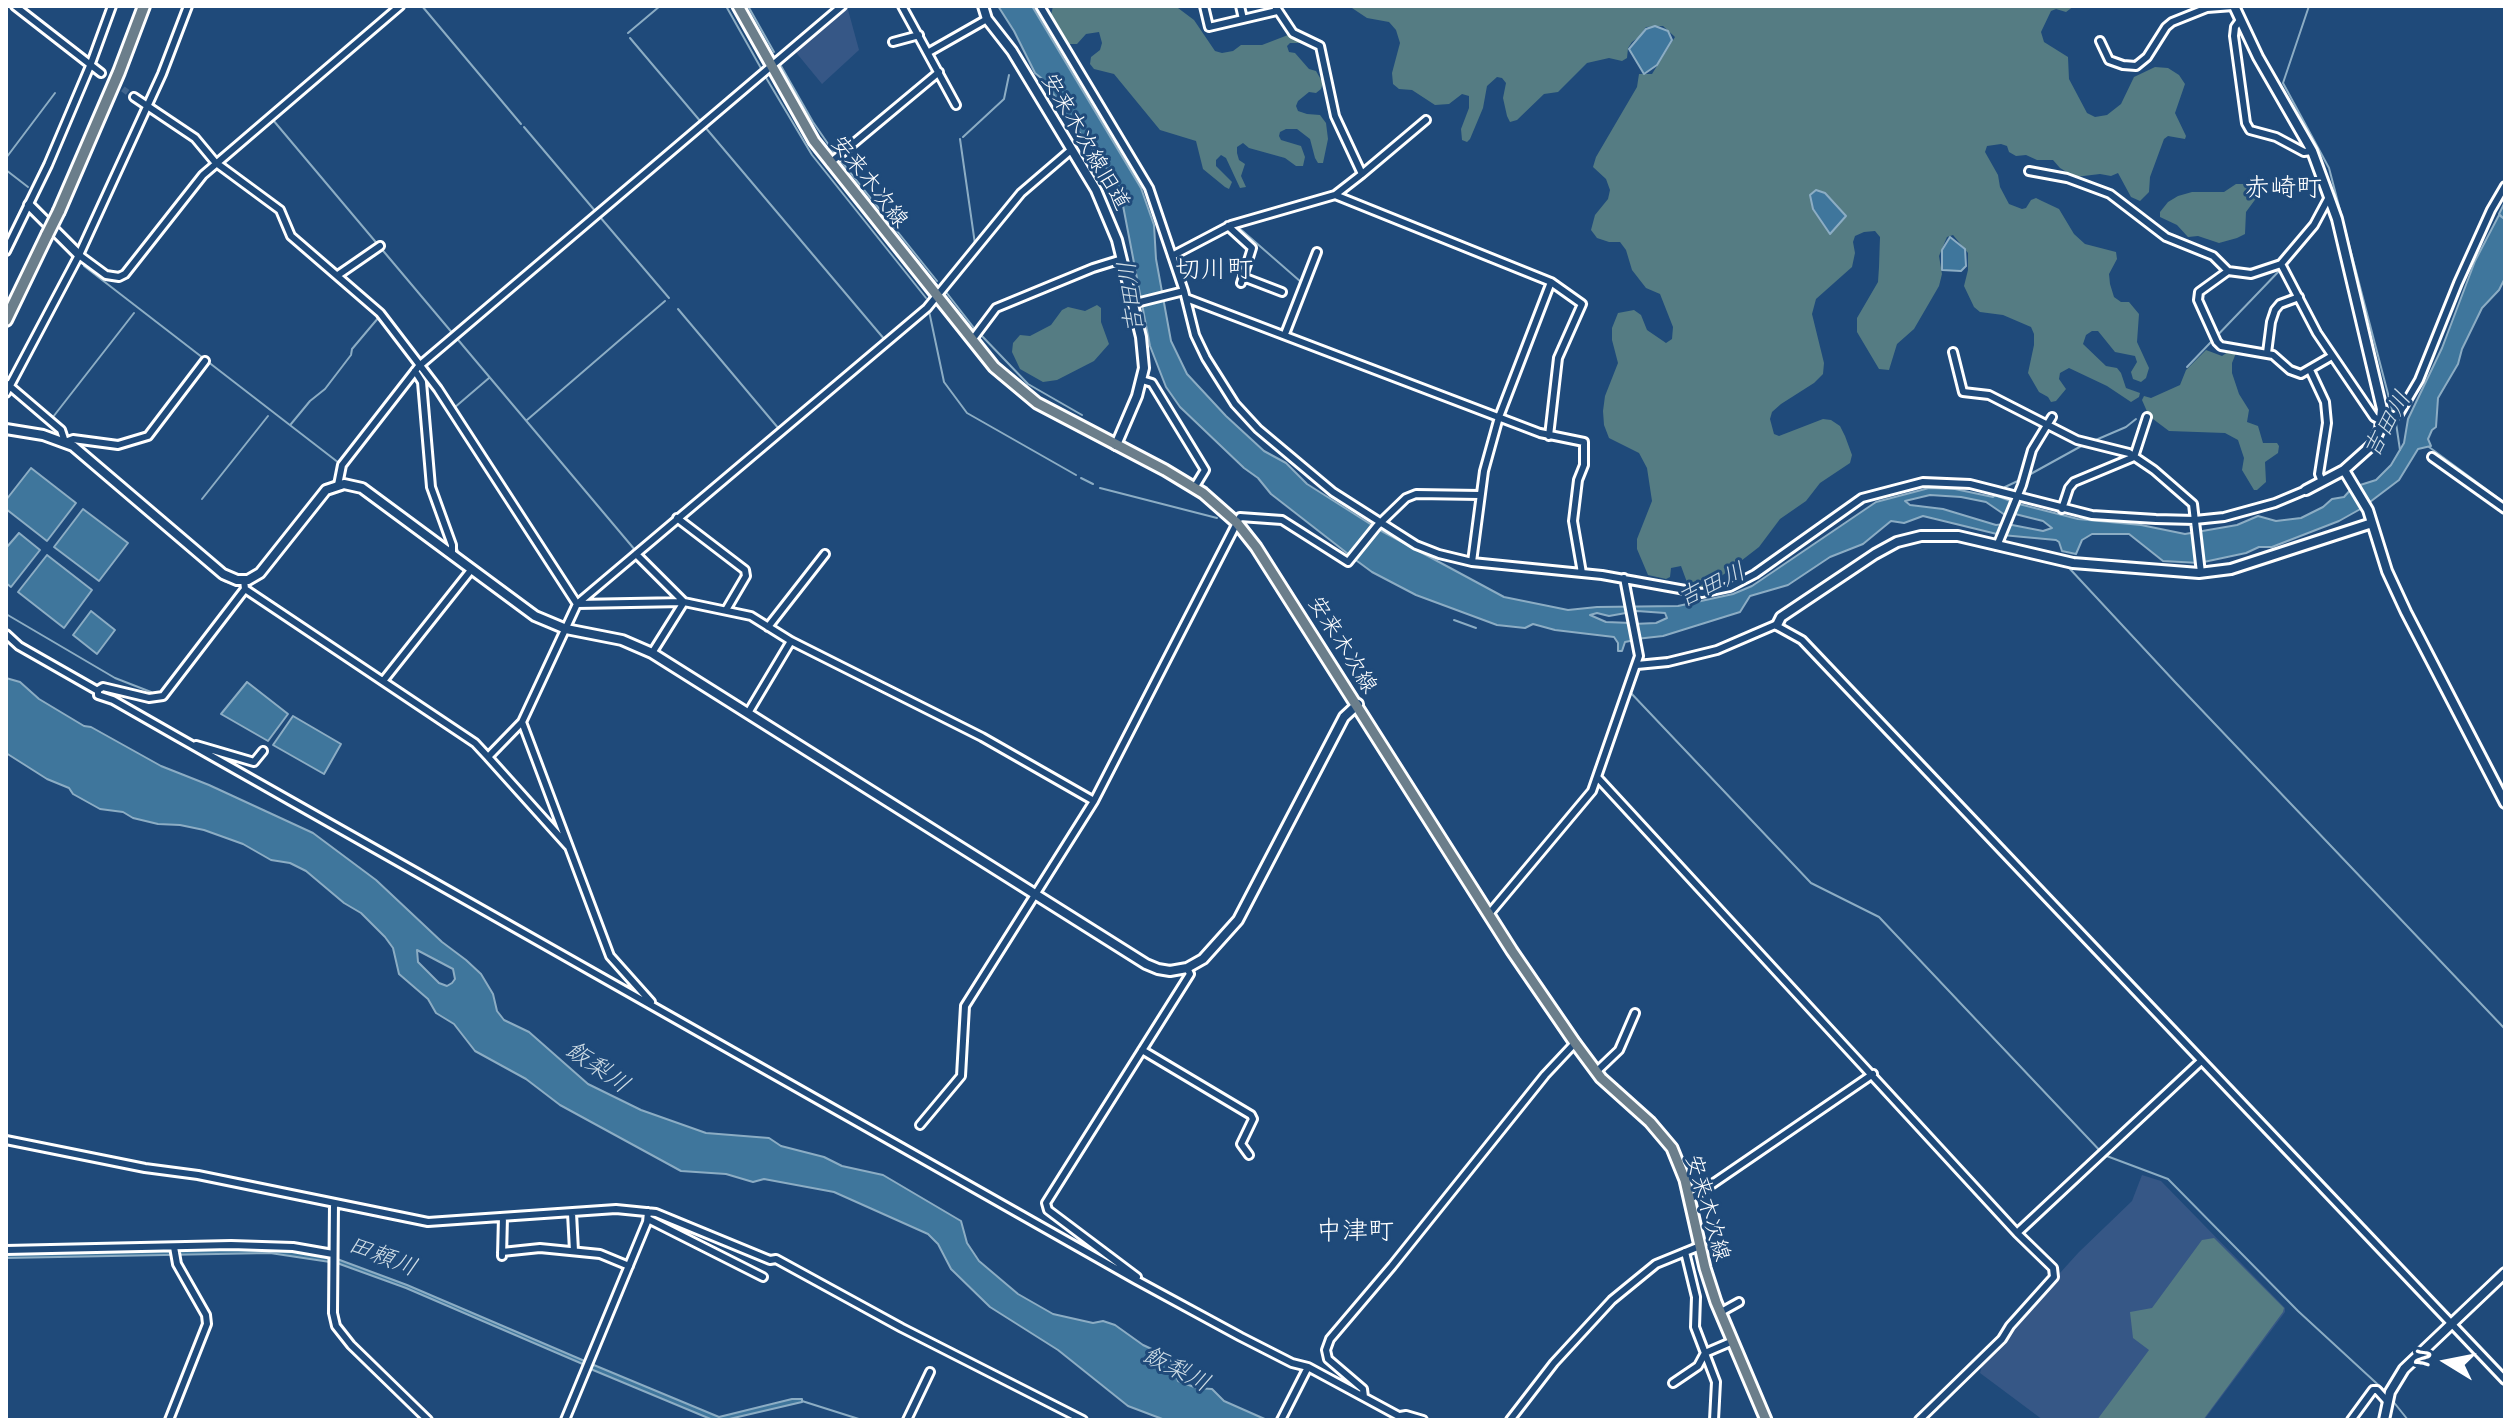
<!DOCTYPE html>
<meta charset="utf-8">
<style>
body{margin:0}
#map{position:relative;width:2511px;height:1426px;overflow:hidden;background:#1f4a7a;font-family:"Shantell Sans",sans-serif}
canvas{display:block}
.frame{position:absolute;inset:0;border:8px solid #fff;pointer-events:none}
.north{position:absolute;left:2407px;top:1322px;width:80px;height:80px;-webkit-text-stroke:6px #1f4a7a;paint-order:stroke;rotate:280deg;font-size:22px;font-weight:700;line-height:32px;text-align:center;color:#fff}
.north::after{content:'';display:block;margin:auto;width:28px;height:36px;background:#fff;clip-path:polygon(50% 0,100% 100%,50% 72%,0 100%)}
</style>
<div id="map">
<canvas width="2511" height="1426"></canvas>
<div class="frame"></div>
<div class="north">N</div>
</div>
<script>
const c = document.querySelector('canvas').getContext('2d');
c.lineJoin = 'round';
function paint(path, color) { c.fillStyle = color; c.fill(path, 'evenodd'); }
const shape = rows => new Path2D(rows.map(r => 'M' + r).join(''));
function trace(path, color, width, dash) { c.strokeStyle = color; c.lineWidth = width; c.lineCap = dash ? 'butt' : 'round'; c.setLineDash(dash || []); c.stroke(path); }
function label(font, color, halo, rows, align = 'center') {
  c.font = font + ' "Shantell Sans","Klee One",sans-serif'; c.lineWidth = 6; c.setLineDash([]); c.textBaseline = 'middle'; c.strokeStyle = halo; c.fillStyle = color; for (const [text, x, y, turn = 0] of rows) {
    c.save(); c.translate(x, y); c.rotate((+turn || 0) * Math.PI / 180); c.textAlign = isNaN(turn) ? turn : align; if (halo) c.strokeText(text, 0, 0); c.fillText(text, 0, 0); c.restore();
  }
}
paint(shape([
 [847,6,859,50,822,84,794,50],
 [2142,1175,2161,1181,2285,1308,2285,1312,2204,1420,2043,1420,1980,1373,1983,1362,2008,1339,2011,1327,2079,1252,2132,1201]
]), '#365786');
paint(shape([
 [1053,6,1178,8,1194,20,1215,51,1222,53,1233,51,1241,45,1262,45,1288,35,1299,38,1302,40,1301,43,1290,43,1287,46,1289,52,1295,53,1309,69,1316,71,1323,83,1321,89,1316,93,1309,92,1298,101,1296,106,1298,111,1307,114,1320,115,1326,123,1328,139,1323,163,1318,163,1315,158,1310,139,1297,129,1286,129,1280,132,1279,136,1281,140,1301,146,1305,157,1303,166,1296,166,1285,158,1249,148,1243,143,1237,147,1237,153,1239,160,1245,164,1241,176,1246,187,1240,188,1226,158,1221,155,1216,160,1216,166,1232,182,1229,189,1225,187,1203,169,1196,141,1160,130,1114,74,1094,69,1090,64,1091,57,1100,50,1102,43,1099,32,1086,34,1077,44,1069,44,1061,39,1051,15],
 [1349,6,2074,6,2066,12,2056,9,2051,11,2041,32,2044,42,2068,57,2069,79,2087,113,2095,117,2107,115,2121,104,2134,77,2155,67,2168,68,2179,75,2185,84,2175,113,2186,136,2185,139,2168,136,2164,139,2150,177,2149,192,2140,201,2131,197,2118,173,2111,176,2100,174,2075,177,2060,168,2053,160,2037,160,2026,155,2016,156,2009,152,2007,146,2001,144,1987,146,1985,152,1998,175,2000,187,2009,204,2022,209,2026,208,2031,200,2036,198,2042,201,2059,209,2074,234,2085,244,2116,252,2117,259,2109,274,2110,284,2114,297,2121,302,2129,302,2139,314,2137,342,2149,368,2146,378,2141,382,2133,379,2131,372,2137,362,2135,356,2115,352,2098,331,2092,331,2086,335,2083,344,2106,366,2117,368,2121,373,2126,388,2140,393,2139,397,2131,402,2107,386,2069,368,2060,373,2059,379,2066,389,2056,401,2051,402,2048,397,2039,392,2028,373,2034,345,2034,334,2031,327,2003,315,1980,312,1974,307,1964,286,1968,270,1968,253,1953,235,1947,237,1939,256,1942,274,1939,286,1914,329,1897,344,1889,370,1879,369,1857,332,1857,318,1878,282,1879,267,1880,237,1875,231,1864,232,1855,236,1853,242,1855,253,1852,267,1816,299,1812,314,1824,363,1823,374,1814,383,1781,404,1772,412,1770,419,1774,434,1779,436,1823,419,1831,420,1840,426,1845,436,1852,455,1850,463,1820,483,1806,501,1780,519,1759,547,1706,588,1699,589,1688,585,1681,566,1671,568,1670,577,1666,579,1648,575,1637,549,1637,539,1652,501,1647,468,1639,453,1609,438,1604,425,1603,411,1605,396,1618,363,1612,340,1612,328,1618,313,1634,310,1641,315,1647,330,1666,343,1672,339,1673,327,1660,294,1646,288,1632,270,1626,250,1620,242,1609,242,1597,238,1591,230,1595,215,1608,199,1610,190,1606,179,1593,167,1596,157,1637,87,1639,74,1652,74,1675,37,1663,26,1646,27,1639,37,1632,42,1628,48,1627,58,1622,61,1609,58,1587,63,1558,92,1544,94,1517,120,1510,122,1507,116,1503,98,1506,83,1502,78,1497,77,1487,86,1483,108,1470,139,1467,142,1462,140,1461,129,1469,108,1469,96,1462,94,1449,104,1435,105,1412,90,1399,89,1393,84,1392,73,1400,43,1396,30,1389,22,1367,18],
 [2236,184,2254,184,2259,188,2257,197,2246,212,2245,234,2237,238,2219,243,2198,236,2188,237,2177,225,2160,217,2160,212,2168,202,2178,196,2192,192,2224,192],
 [1097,305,1101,308,1101,322,1109,344,1094,361,1057,380,1043,382,1020,369,1012,352,1013,343,1020,335,1030,336,1051,325,1062,310,1068,307,1085,311],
 [2232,349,2236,353,2232,363,2232,373,2239,394,2249,410,2247,422,2258,426,2263,443,2277,443,2279,446,2278,453,2265,462,2266,482,2257,490,2254,490,2242,470,2244,458,2238,440,2225,433,2169,431,2149,416,2142,400,2144,396,2151,398,2180,385,2186,370,2206,350,2222,356],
 [2214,1238,2284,1308,2283,1312,2203,1420,2097,1420,2149,1350,2133,1338,2130,1312,2152,1308,2202,1240]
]), '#557c83');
const water = shape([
 [998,6,1032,6,1141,188,1154,225,1156,259,1171,341,1187,374,1226,416,1264,451,1286,463,1307,484,1375,527,1352,557,1271,494,1258,478,1244,468,1180,407,1166,387,1150,346,1120,190,1108,170,1065,113,1046,82,1035,73,1014,31,998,6],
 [1655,26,1668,31,1672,40,1657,65,1644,74,1629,49,1646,29,1655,26],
 [1816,190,1825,193,1846,216,1830,234,1813,209,1810,195,1816,190],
 [2505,202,2505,278,2499,290,2482,308,2462,349,2458,364,2438,398,2436,427,2432,430,2428,439,2431,446,2418,449,2399,480,2366,505,2357,486,2376,480,2391,465,2404,443,2408,419,2442,348,2475,261,2499,215,2503,218,2499,214,2505,202],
 [1950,237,1965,249,1966,266,1961,271,1942,270,1942,250,1950,237],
 [31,468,76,503,47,541,6,509,6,500,31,468],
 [2353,487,2364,507,2339,521,2272,547,2259,547,2246,553,2199,563,2163,561,2129,534,2092,534,2082,540,2076,554,2062,551,2059,542,2056,540,2002,535,2007,524,2043,531,2052,528,2043,521,2011,513,2015,503,2078,519,2141,525,2185,534,2237,525,2258,516,2276,521,2301,518,2323,507,2332,499,2344,497,2353,487],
 [1929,488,1955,489,1993,497,1995,495,2013,502,2009,513,2005,515,1986,502,1961,497,1930,495,1905,501,1910,505,1943,509,1996,525,2005,524,2001,535,1923,516,1904,523,1891,521,1863,544,1830,557,1788,585,1750,596,1740,612,1663,636,1636,639,1633,624,1656,623,1667,618,1665,613,1637,611,1609,616,1597,613,1590,615,1606,622,1631,623,1635,640,1625,642,1622,651,1618,651,1618,643,1614,637,1555,630,1533,624,1525,628,1497,625,1416,595,1372,572,1353,558,1376,528,1504,597,1568,610,1597,607,1678,606,1733,594,1752,586,1876,502,1929,488],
 [83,509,128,543,99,581,54,547,83,509],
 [19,533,40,550,11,587,6,583,6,548,19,533],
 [47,555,92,590,64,628,18,592,47,555],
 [91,611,115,630,97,654,73,635,91,611],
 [6,678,20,682,39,699,84,726,91,727,161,766,209,785,313,833,376,880,442,942,466,960,481,974,493,994,497,1011,504,1020,529,1032,588,1084,641,1110,706,1133,769,1138,781,1146,824,1157,842,1166,883,1175,961,1221,967,1243,979,1261,1018,1294,1053,1314,1093,1323,1103,1321,1115,1325,1143,1345,1169,1357,1178,1381,1197,1388,1212,1389,1224,1401,1267,1420,1165,1420,1128,1406,1058,1350,990,1307,951,1269,938,1244,928,1234,834,1192,764,1179,753,1182,726,1174,681,1171,560,1105,526,1079,475,1051,454,1024,436,1013,428,999,399,974,393,948,385,937,361,913,344,903,306,871,290,863,271,860,243,844,204,830,180,825,158,824,133,818,123,812,100,809,73,794,69,788,47,779,6,753,6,678],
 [417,950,453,969,455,979,452,983,447,986,439,983,418,962,417,950],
 [247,682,288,714,268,741,221,714,247,682],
 [293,716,341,744,324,774,273,745,293,716],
 [255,1249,309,1253,330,1257,330,1262,270,1253,6,1258,6,1254,255,1249],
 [337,1259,407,1285,587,1362,585,1365,406,1288,337,1263,337,1259],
 [589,1363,719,1417,792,1399,802,1399,802,1402,725,1420,713,1420,593,1370,588,1367,589,1363]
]);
paint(water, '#3f769c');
trace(water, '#8cadc4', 2);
trace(shape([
 [422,6,521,124],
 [726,6,762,70],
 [748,6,774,52],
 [2309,6,2283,83,2329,168,2393,413],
 [628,33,660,6],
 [630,38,701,122],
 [781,66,813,122,835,154],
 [765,76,812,155,926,298],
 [270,114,395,6],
 [273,120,635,550],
 [524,127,596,212],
 [705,127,885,340],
 [963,137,1004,99,1009,75],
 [960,139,975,244],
 [6,158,55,93],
 [841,161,937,281],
 [6,170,28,187],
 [600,217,669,298],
 [1238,227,1301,282],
 [2285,264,2305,243,2329,206],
 [84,266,339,463],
 [946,292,974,328],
 [678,309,779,429],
 [929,311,944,382,967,413,1076,475],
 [981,335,1028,384,1082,415],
 [2187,367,2281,269],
 [419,370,425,382],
 [454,408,489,378],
 [53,417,134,313],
 [527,420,665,301],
 [2396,423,2400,450],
 [291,424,310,401,325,389,351,355,352,349,379,317],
 [2091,442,2126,427,2136,419],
 [2429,447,2505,503],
 [2027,476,2085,444],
 [1081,478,1093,484],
 [2005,487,2022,479],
 [1100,488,1217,518],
 [202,499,268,416],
 [160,526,224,581,230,583],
 [449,529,458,551],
 [2068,564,2070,569,2175,682,2505,1029],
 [6,614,115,678,151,692],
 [1454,620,1476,628],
 [1629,691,1811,883,1879,917,2104,1155,2168,1179,2298,1311,2386,1392],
 [2392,1400,2408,1420],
 [802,1401,862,1420]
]), '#8cadc4', 2);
trace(shape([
 [101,73,134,97]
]), '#41658e', 6, [6, 3]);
const street = shape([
 [15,6,101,73],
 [902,6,956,105],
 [1040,6,1149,188,1184,291,1195,335,1206,358,1235,404,1258,429,1333,492,1416,545,1439,554,1472,562,1602,575,1702,593,1730,587,1755,574,1862,498,1923,482,1970,484,2092,515,2156,519,2195,520,2224,517,2275,503,2306,490],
 [1204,6,1209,27,1277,11],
 [1240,6,1243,19],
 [2240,20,2235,27,2234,36,2246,123,2250,130,2276,137,2304,152,2312,151],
 [2100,41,2109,60,2123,65,2136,66,2147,57,2166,27,2172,22,2207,8,2233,6],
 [893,42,919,35],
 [929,52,987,19],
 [134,97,195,138,215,162,280,210,291,236,380,313,438,389,577,604,684,602,652,653],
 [830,163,939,72],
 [2029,171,2067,178,2110,194,2166,237,2213,256,2228,271],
 [1362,174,1426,120],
 [1335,195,1551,282,1499,417,1484,471,1472,562],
 [2329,197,2314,225,2281,264,2317,333,2374,417,2381,421,2399,414,2419,380,2458,283,2491,210,2505,186],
 [1228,226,1252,248,1241,283],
 [6,251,48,165,90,66,112,6],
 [79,255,106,275,119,277,125,274,203,175,400,6],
 [1172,256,1231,225,1335,195,1362,174,1335,116,1320,46,1293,33,1275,6],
 [2281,264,2251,274,2228,271,2199,292,2198,300,2217,342,2221,346,2273,355,2290,370,2301,374,2332,356],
 [338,275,380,246],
 [1243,277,1282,292],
 [1186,298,1540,433,1584,442,1584,465,1578,480,1573,521,1582,573],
 [1132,304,1184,291],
 [1285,334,1317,252],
 [972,340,996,308,1093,268,1122,259],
 [1953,352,1963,392,1989,395,2077,440,2129,453,2154,470,2193,504,2201,573],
 [2267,353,2271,322,2275,310,2280,304,2299,297],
 [2310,370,2325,402,2327,423,2319,474,2322,482],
 [415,371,422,382,431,487,452,545,452,555],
 [1142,380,1152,383,1205,470,1194,488],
 [6,383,61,430,65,442,73,439,118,445,148,436,205,361],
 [6,393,79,255,162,74,188,6],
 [1549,436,1558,358,1582,304,1551,282],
 [2432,457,2505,509],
 [338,485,342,465,419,366,842,6],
 [2062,509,2069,488,2074,482,2134,457,2147,417],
 [677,518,745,570,746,576,726,610],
 [1997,546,2022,485,2032,450,2052,417],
 [636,554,684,602,751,616,791,641,982,737,1094,801],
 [244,580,245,589,475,743,488,757],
 [245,589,163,696,149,698,103,687,98,690,98,695,113,700,176,736,1136,1280,1241,1337,1292,1363,1308,1367,1406,1420],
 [768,627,825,554],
 [6,634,19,646,98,691],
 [1637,665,1668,662,1717,650,1775,625,1802,640,2505,1380],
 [383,681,471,570],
 [748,713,791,641],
 [522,722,610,956,651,1002],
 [196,745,254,762,263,751],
 [1597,777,2017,1233,2053,1268,2054,1277,2010,1326,2002,1339,1919,1420],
 [568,846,488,757,522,722,577,604,927,308,1021,193,1071,150],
 [1489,914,1592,791,1639,656,1624,578],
 [1142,1050,1251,1115,1253,1119,1241,1144,1249,1155],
 [1596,1072,1619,1050,1635,1013],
 [920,1125,961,1076,965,1006,1094,801,1240,517,1282,520,1348,562,1377,526,1406,498,1416,494,1480,495],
 [6,1140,145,1168,198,1175,428,1222,616,1209,656,1213,770,1260,776,1259,902,1328,1083,1420],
 [1689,1200,1873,1074],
 [334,1204,333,1313,336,1326,351,1345,428,1420],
 [572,1213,574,1251],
 [648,1219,763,1277],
 [2017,1233,2201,1061],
 [6,1250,231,1245,293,1247,333,1254],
 [502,1252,540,1248,600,1254,629,1266],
 [1685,1252,1696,1297,1695,1327,1716,1382,1714,1420],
 [502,1256,503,1217],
 [1137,1277,1048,1210,1046,1203,1190,974,1187,968],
 [1721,1312,1739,1302],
 [1673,1383,1698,1366,1705,1353,1733,1341],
 [1364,1397,1363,1389,1328,1359,1326,1350,1330,1339,1392,1266,1545,1075,1575,1043],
 [1400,1416,1406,1415,1423,1420],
 [169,1420,207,1324,206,1315,177,1264,174,1247],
 [565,1420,647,1222,648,1212],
 [907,1420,930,1372],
 [1281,1420,1308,1367],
 [1510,1420,1554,1363,1612,1300,1656,1264,1700,1246],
 [2351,1420,2373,1390,2377,1390,2387,1401]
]);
const secondary = shape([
 [983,6,987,19,1012,51,1096,190,1117,240,1141,337,1144,368,1137,396,1116,445],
 [2234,6,2258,57,2312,151,2329,197,2337,219,2382,409,2380,429,2373,444,2344,470,2306,490],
 [29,205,79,255],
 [6,429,43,435,73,446,223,574,237,580,248,580,260,573,326,490,344,484,362,488,535,616,566,629,622,640,652,653,1146,964,1158,969,1170,971,1187,968,1203,959,1238,920,1344,717,1358,704],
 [2344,470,2368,510,2387,571,2406,612,2505,803],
 [1777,625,1781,617,1875,554,1897,542,1921,536,1958,536,2073,563,2199,573,2231,569,2372,523],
 [2384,1420,2390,1392,2404,1369,2505,1273]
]);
const primary = shape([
 [738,6,814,141,994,367,1037,403,1165,470,1203,493,1237,523,1256,547,1512,951,1575,1043,1601,1078,1650,1122,1672,1148,1685,1180,1705,1268,1716,1302,1766,1420]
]);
const highway = shape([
 [59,211,119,72,144,6],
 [6,320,47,235]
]);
trace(street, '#fff', 12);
trace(secondary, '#fff', 14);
trace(primary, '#fff', 15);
trace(highway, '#fff', 16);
trace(street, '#1f4a7a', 6);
trace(secondary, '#1f4a7a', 8);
trace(primary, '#6b7e8b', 9);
trace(highway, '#6b7e8b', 10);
const highwayBridge = shape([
 [47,235,59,211]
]);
trace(highwayBridge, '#fff', 16, []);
trace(highwayBridge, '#6b7e8b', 10);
label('22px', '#fff', '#1f4a7a', [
 ["安来木次線旧道",1085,142,60],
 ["安来木次線",869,182,52],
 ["安来木次線",1342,645,58],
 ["安来木次線",1707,1208,74]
]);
label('italic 24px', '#cfdde6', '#1f4a7a', [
 ["吉田川",1132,297,-97],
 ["吉田川",2388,425,-61],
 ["吉田川",1712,586,-25],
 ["飯梨川",597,1068,35],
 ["田頼川",382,1257,21],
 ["飯梨川",1176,1370,27]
]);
label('26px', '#fff', '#1f4a7a', [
 ["赤崎町",2283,189],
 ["切川町",1214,270],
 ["中津町",1355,1232]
]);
</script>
